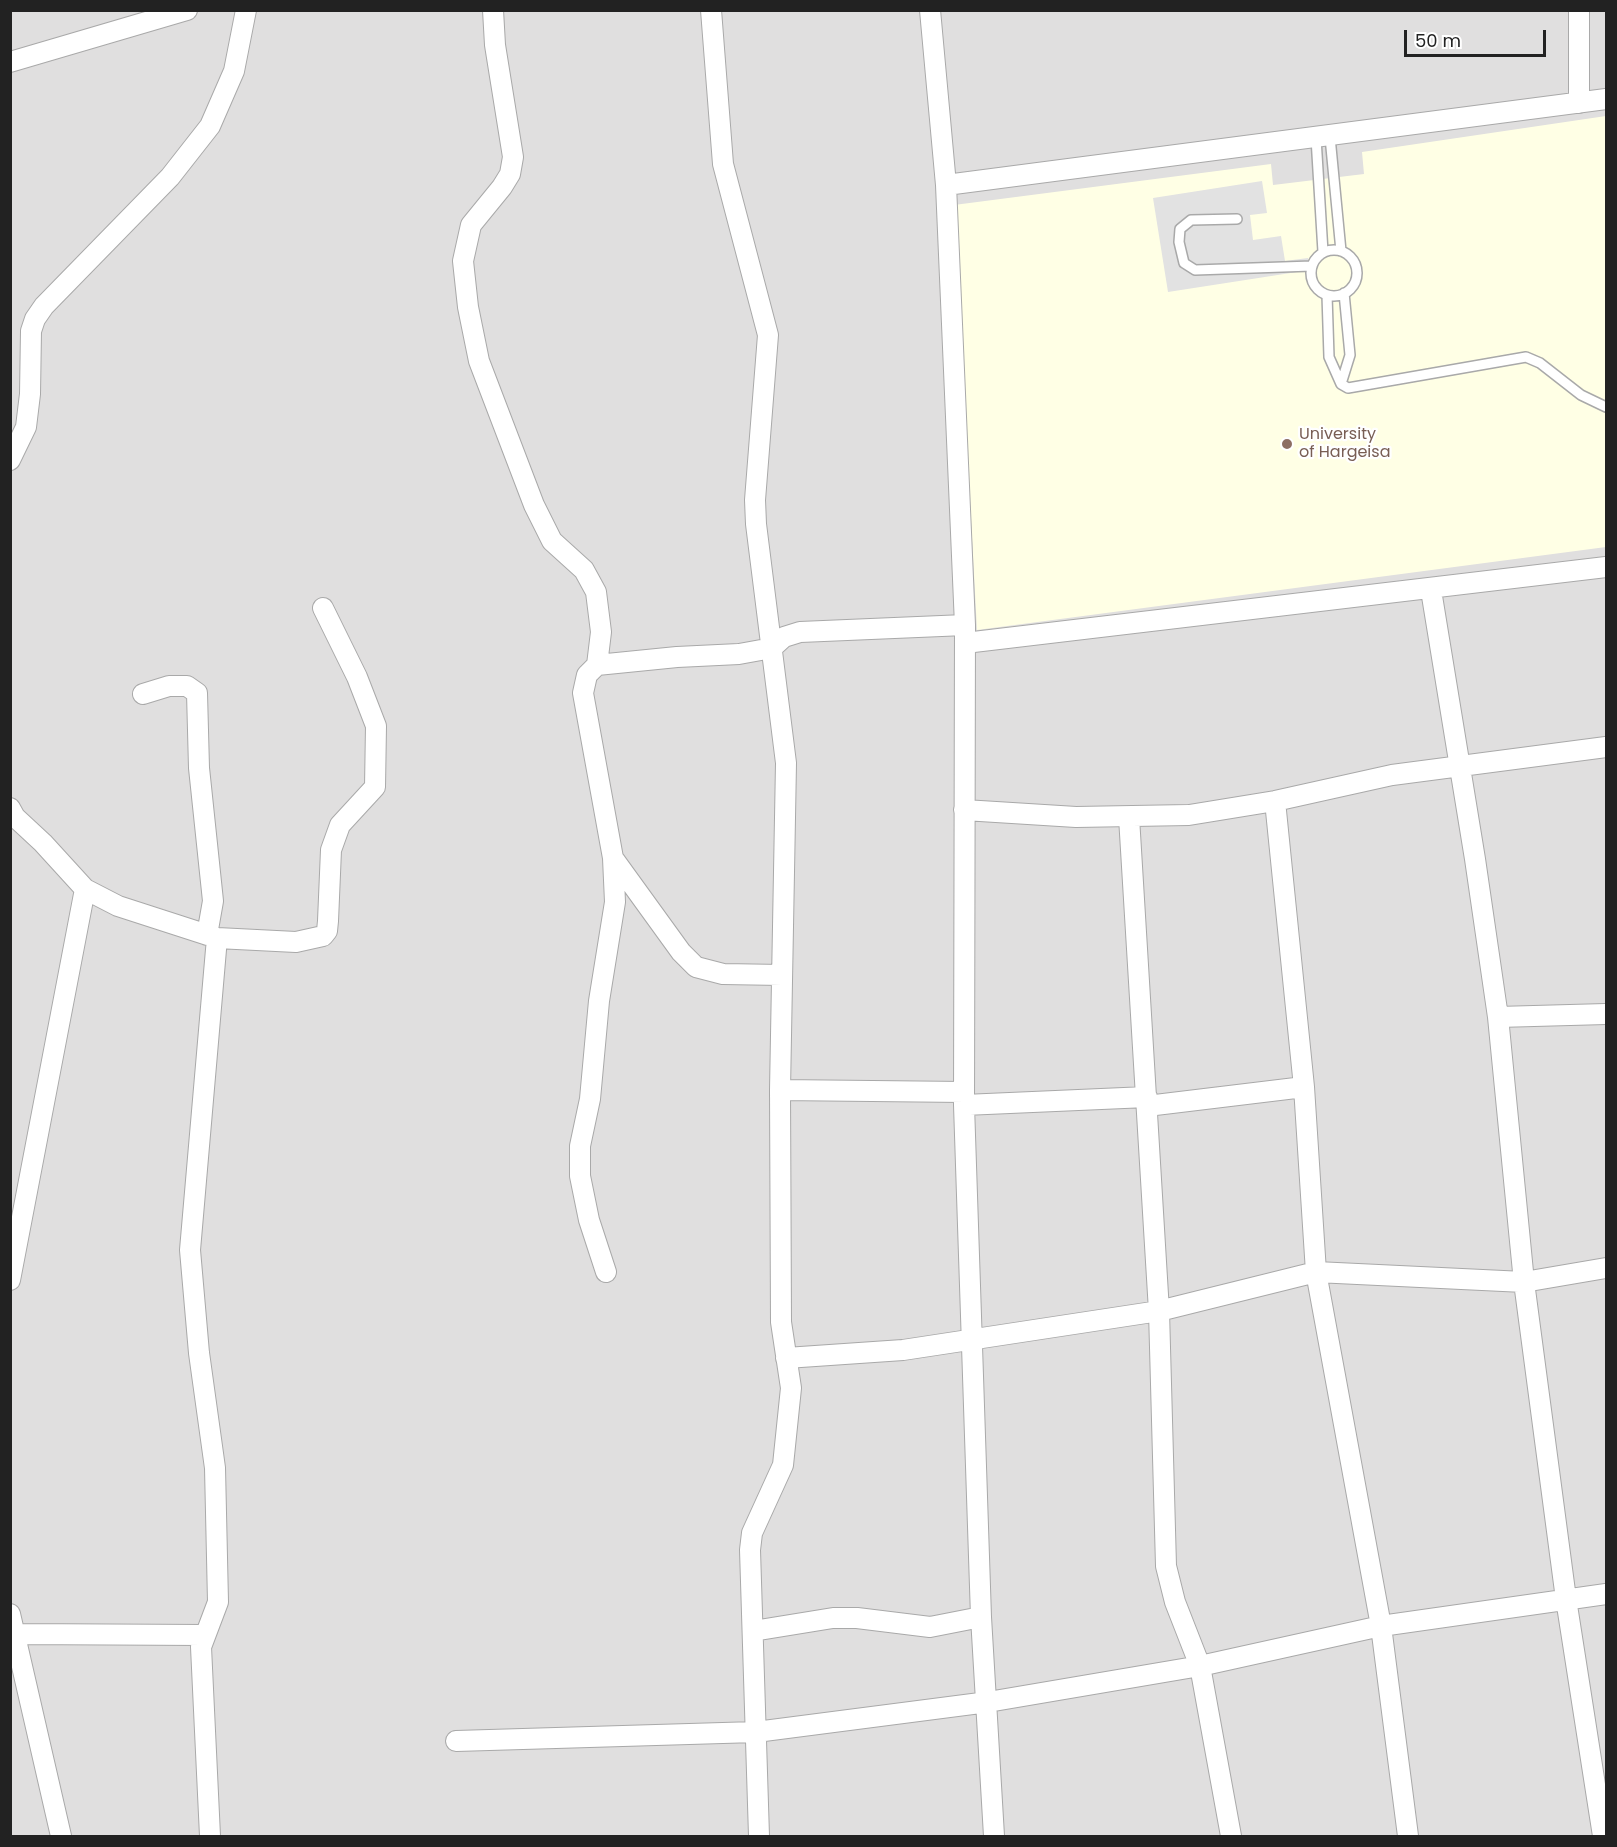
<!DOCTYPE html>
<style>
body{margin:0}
#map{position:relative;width:1617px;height:1847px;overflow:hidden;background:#f2efe9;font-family:Poppins,sans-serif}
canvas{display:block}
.frame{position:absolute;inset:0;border:12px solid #222;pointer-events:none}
.scale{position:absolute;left:1404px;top:30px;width:142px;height:27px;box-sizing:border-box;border:3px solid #222;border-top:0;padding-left:8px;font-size:18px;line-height:21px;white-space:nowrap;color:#222;-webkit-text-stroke:4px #fff;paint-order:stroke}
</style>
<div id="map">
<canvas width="1617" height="1847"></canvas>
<div class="frame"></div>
<div class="scale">50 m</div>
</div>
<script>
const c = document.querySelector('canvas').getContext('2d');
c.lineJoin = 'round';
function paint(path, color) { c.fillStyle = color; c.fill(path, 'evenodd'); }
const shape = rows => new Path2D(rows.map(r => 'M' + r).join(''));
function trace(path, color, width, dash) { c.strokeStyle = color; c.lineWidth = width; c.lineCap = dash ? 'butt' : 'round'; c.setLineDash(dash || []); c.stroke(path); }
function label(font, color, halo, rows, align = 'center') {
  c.font = font + ' Poppins,sans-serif'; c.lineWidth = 4.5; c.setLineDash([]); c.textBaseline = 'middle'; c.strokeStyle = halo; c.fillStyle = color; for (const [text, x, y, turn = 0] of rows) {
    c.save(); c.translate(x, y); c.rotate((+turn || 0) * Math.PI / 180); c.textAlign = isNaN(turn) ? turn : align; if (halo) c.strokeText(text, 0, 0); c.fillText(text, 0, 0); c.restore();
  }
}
paint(shape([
 [11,11,1606,11,1606,1836,11,1836]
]), '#e0dfdf');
paint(shape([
 [1606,116,1606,547,977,630,954,205,1271,164,1273,185,1364,174,1362,152]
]), '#ffffe5');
paint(shape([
 [1262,181,1267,213,1250,215,1253,240,1281,236,1285,261,1308,258,1310,270,1168,292,1153,198]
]), '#e2e2e2');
const lane = shape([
 [1330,137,1341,251],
 [1316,138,1323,252],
 [1237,219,1191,220,1180,229,1179,242,1184,263,1195,270,1312,266],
 '1311 273a23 23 0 1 1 46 0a23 23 0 1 1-46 0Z',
 [1327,295,1329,357,1341,384,1348,388,1526,357,1540,363,1581,395,1606,407],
 [1341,384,1350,355,1344,293]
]);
const street = shape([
 [493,10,495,45,513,157,510,174,502,187,471,225,463,261,468,307,479,361,534,505,552,541,584,570,596,592,601,632,597,665],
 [711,10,723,164,768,335,755,500,756,524,786,763,780,1090,781,1322,791,1388,783,1465,752,1533,750,1550,759,1836],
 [930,10,946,185,965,625,964,1105,981,1617,994,1836],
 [1579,10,1579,103],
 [10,62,187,10],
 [946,185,1606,99],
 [10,460,26,427,30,394,31,331,35,319,44,306,170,177,210,126,234,71,246,10],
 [1431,590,1475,859,1498,1017,1524,1282,1566,1599,1603,1836],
 [965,643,1606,567],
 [143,694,169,686,187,686,197,693,199,768,213,901,207,935],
 [1275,801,1304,1087,1316,1272,1381,1626,1408,1836],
 [10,808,15,817,43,843,85,889,118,906,217,938,296,942,323,936,327,931,328,921,331,850,340,825,375,787,376,726,357,677,323,608],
 [964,810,1076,817,1189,815,1275,801,1392,775,1606,747],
 [1129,817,1159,1311,1166,1566,1175,1602,1200,1666,1231,1836],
 [613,858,681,952,696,967,723,974,782,975],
 [1498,1017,1606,1014],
 [780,1090,964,1092],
 [964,1105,1147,1097],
 [1147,1106,1304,1087],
 [606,1272,589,1220,580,1176,580,1146,590,1099,599,1001,615,902,613,858,583,693,587,675,597,665,677,657,739,654,772,648,784,637,800,632,965,625],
 [10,1280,85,889],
 [786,1358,903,1350,1159,1311,1316,1272,1524,1282,1606,1268],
 [10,1614,61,1836],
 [753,1631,833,1618,857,1618,930,1627,981,1617],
 [15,1634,204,1635],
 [456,1741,756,1732,988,1702,1200,1666,1381,1626,1606,1594],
 [210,1836,201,1647,218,1602,215,1468,199,1353,190,1250,217,938]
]);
trace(lane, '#a9a9a9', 12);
trace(street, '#a9a9a9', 22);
trace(lane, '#fff', 9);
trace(street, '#fff', 20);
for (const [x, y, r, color] of [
 [1287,444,6,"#8d6e63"]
]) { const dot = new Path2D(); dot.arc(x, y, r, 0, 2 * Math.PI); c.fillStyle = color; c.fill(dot); trace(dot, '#fff', 2); }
label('16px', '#785e54', '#fff', [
 ["University",1299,435],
 ["of Hargeisa",1299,453]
], 'left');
</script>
